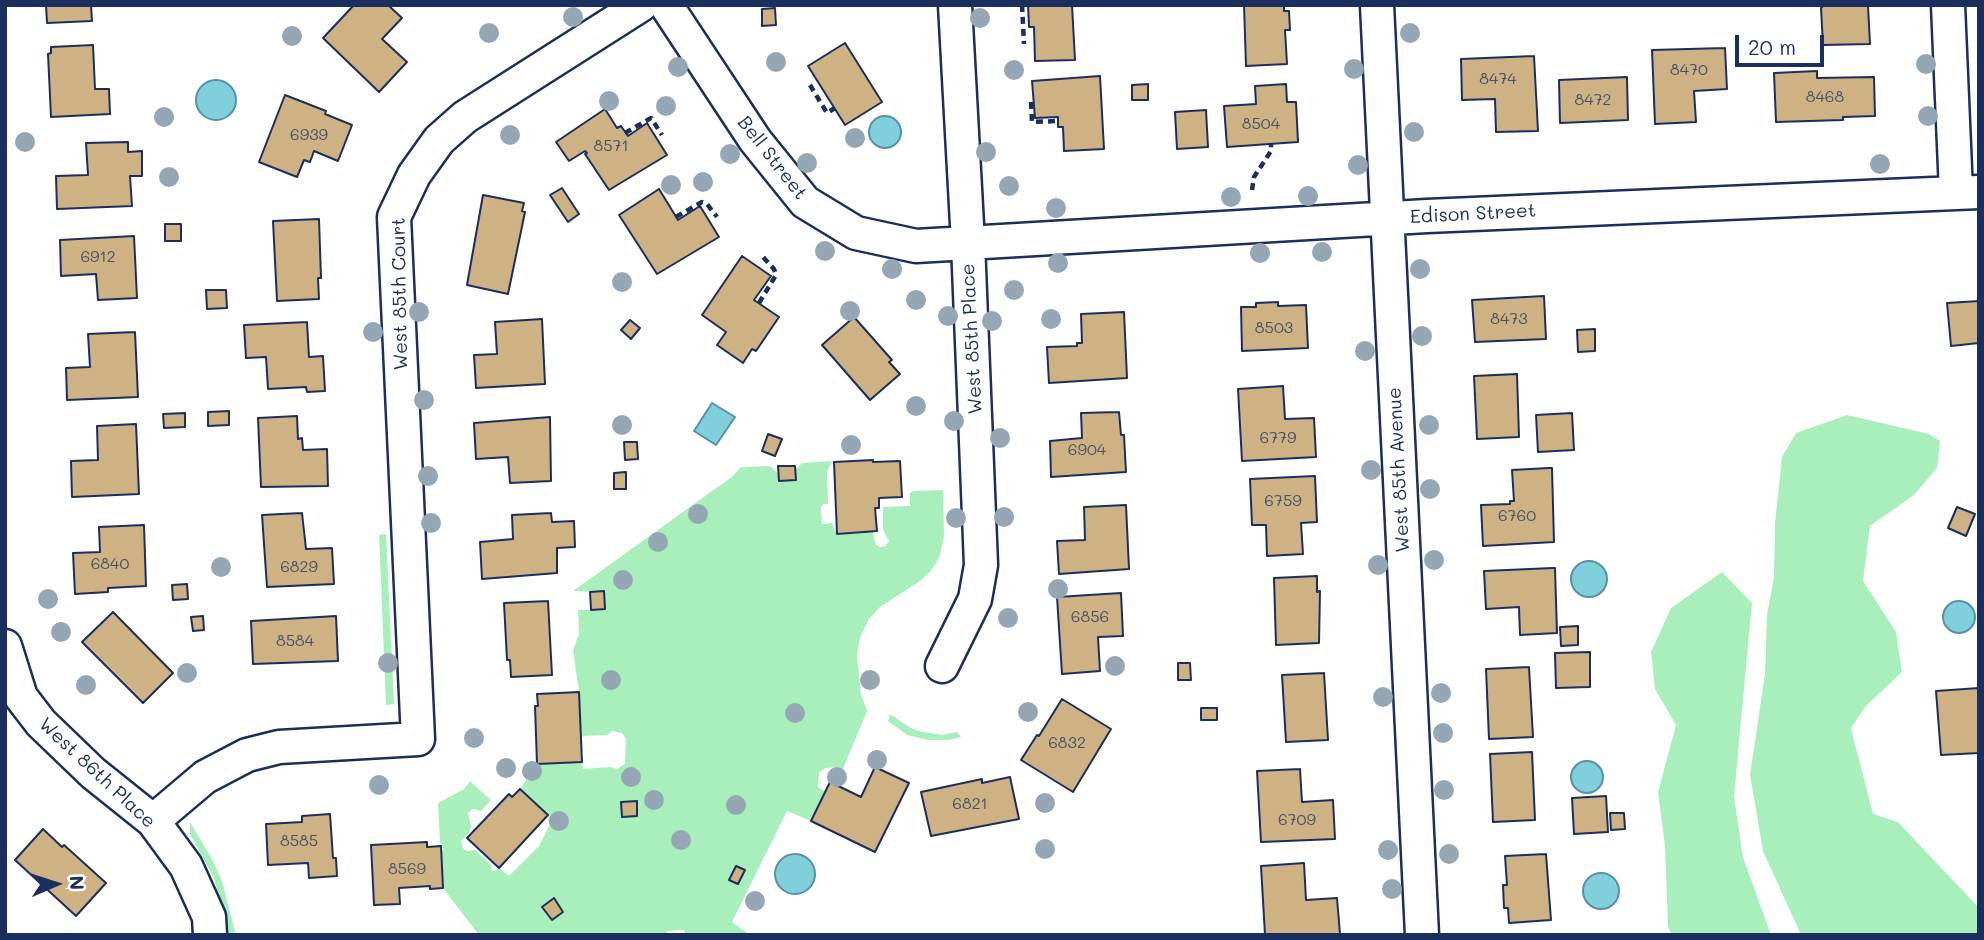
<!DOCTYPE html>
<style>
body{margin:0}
#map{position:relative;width:1984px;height:940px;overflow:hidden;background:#fff;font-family:Mali,sans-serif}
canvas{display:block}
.frame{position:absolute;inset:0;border:7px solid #1b2f5e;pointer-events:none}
.north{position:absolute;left:21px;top:849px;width:70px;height:70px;-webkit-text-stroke:5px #fff;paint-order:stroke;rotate:87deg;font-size:19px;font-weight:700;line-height:28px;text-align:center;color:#1b2f5e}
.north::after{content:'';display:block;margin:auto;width:24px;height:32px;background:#1b2f5e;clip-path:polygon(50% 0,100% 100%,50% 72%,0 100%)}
.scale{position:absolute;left:1735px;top:35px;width:89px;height:32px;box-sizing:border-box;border:4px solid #1b2f5e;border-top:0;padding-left:9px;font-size:21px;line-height:24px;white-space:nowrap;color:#1b2f5e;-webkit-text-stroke:5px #fff;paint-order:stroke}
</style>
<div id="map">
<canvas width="1984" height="940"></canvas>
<div class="frame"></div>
<div class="north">N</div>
<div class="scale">20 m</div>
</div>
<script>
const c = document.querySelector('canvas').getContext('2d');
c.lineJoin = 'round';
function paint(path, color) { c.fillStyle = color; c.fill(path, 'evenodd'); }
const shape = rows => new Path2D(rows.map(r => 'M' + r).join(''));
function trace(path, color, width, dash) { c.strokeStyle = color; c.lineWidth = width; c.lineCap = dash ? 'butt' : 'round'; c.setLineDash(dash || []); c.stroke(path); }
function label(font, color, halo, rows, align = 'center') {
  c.font = font + ' Mali,sans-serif'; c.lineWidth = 6; c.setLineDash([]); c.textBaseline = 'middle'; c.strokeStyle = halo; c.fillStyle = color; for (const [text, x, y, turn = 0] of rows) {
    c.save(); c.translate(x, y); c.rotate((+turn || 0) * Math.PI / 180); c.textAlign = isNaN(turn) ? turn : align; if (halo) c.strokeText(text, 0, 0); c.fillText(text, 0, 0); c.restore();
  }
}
paint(shape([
 [1847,415,1929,434,1940,441,1937,468,1914,495,1870,526,1863,581,1896,632,1902,672,1865,707,1851,728,1873,814,1898,822,1979,908,1979,935,1801,935,1763,851,1750,775,1765,673,1767,615,1774,577,1775,523,1782,457,1796,433],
 [832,461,827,472,828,504,823,504,821,507,822,524,832,523,837,535,873,531,875,544,880,547,885,546,889,541,883,530,883,507,910,506,910,493,913,491,943,490,944,536,940,556,930,572,920,581,880,607,869,619,860,638,857,656,861,694,867,711,843,769,838,767,825,768,819,773,818,787,825,791,811,821,787,811,732,922,750,935,685,935,684,930,667,931,667,935,479,935,443,888,441,851,444,850,440,842,438,803,464,789,470,781,491,800,481,811,473,809,468,813,471,826,470,832,461,841,463,848,466,851,475,850,491,865,492,871,495,871,499,868,509,876,539,846,549,826,548,815,520,789,537,764,582,762,583,769,610,767,617,769,625,764,626,739,622,733,612,731,607,735,581,736,579,692,573,650,579,634,578,610,605,609,604,592,573,591,733,476,741,467,770,466,778,473,779,481,795,480,795,470,802,463],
 [386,534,394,704,386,705,379,535],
 [1722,572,1752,603,1734,797,1743,857,1771,935,1672,935,1668,927,1665,846,1658,792,1676,725,1655,689,1651,652,1671,608],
 [890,714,909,727,919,731,942,735,957,732,961,737,949,740,928,740,907,735,888,721],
 [190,822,212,859,222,881,236,935,229,935,214,878,190,834]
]), '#a8efbc');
const water = shape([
 '196 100a20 20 0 1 1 40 0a20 20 0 1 1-40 0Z',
 '869 132a16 16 0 1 1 32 0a16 16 0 1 1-32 0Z',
 [712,403,735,417,716,445,694,431,712,403],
 '1571 579a18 18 0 1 1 36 0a18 18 0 1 1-36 0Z',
 '1943 617a16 16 0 1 1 32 0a16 16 0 1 1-32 0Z',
 '1571 777a16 16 0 1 1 32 0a16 16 0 1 1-32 0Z',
 '775 874a20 20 0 1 1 40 0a20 20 0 1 1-40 0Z',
 '1583 891a18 18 0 1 1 36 0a18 18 0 1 1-36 0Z'
]);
paint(water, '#80d0dc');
trace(water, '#5890aa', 2);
const building = shape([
 [46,5,91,5,92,21,47,23,46,5],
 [354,5,388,5,402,18,382,39,407,62,379,92,323,38,354,5],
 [1028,5,1072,5,1075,60,1035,61,1034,27,1029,27,1028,5],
 [1244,5,1284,5,1284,11,1289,11,1290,30,1285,30,1287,64,1246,66,1244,5],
 [1824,5,1868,6,1870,44,1823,45,1821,8,1824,5],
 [775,8,776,25,762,26,762,9,775,8],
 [845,43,882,102,845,125,808,66,845,43],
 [93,45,95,89,109,89,110,114,51,117,48,54,51,53,51,47,93,45],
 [1725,48,1727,89,1694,91,1696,122,1655,124,1652,50,1725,48],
 [1534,56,1538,131,1496,132,1495,99,1462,100,1461,59,1534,56],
 [1817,71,1817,78,1874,77,1875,116,1843,117,1843,120,1776,122,1774,73,1817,71],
 [1100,76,1104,149,1064,151,1063,127,1058,127,1058,117,1035,118,1032,81,1100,76],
 [1627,77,1628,120,1560,123,1559,80,1627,77],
 [1148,84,1148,100,1132,100,1132,85,1148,84],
 [1286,84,1287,102,1296,102,1298,142,1227,147,1224,106,1256,104,1255,86,1286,84],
 [285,95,326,111,325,114,352,125,338,161,314,151,310,162,304,160,297,177,259,162,285,95],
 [605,109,617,128,621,126,628,136,647,123,667,155,609,190,585,154,587,153,585,151,569,161,556,142,605,109],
 [1206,110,1208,147,1177,149,1175,112,1206,110],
 [128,142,128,152,142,151,142,176,130,176,132,206,57,209,56,176,88,175,86,143,128,142],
 [562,188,579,214,568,222,550,195,562,188],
 [659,189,678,220,700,206,719,237,657,274,619,215,659,189],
 [483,195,524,203,522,211,525,212,508,294,467,285,483,195],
 [319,219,321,278,318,278,319,299,277,301,273,221,319,219],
 [165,224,181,224,181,241,165,241,165,224],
 [134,236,137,298,98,300,96,274,61,276,60,240,134,236],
 [742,256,771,276,754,300,779,317,756,351,752,349,743,363,717,345,726,332,702,315,742,256],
 [206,290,226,290,227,308,207,309,206,290],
 [1544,296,1546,339,1475,342,1472,300,1544,296],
 [1979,301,1979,343,1951,346,1947,303,1979,301],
 [1278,302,1278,306,1306,305,1308,348,1242,351,1241,307,1256,307,1256,303,1278,302],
 [1124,312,1127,378,1049,383,1047,347,1077,346,1077,343,1082,343,1081,314,1124,312],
 [854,317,892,360,889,362,900,374,870,400,822,345,854,317],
 [542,319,545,384,476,388,474,355,497,354,495,322,542,319],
 [630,320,640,328,631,339,621,330,630,320],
 [307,322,309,357,323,356,325,391,307,392,306,387,268,389,266,357,246,358,244,325,307,322],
 [1595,329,1595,351,1578,352,1577,330,1595,329],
 [135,332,138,397,67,400,66,368,90,367,88,334,135,332],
 [1517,374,1519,437,1477,439,1474,376,1517,374],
 [1283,386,1285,419,1314,418,1316,457,1242,461,1238,389,1283,386],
 [229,411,229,425,208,426,208,412,229,411],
 [1119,412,1121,435,1124,435,1126,472,1051,477,1050,441,1082,438,1081,413,1119,412],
 [185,413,185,427,164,428,163,414,185,413],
 [1572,413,1574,450,1538,452,1536,415,1572,413],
 [297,416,298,439,302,438,303,450,327,449,328,486,261,487,258,418,297,416],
 [550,417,551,481,510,483,508,457,476,459,474,423,550,417],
 [136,424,139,494,72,497,71,461,98,460,97,426,136,424],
 [768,434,782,439,775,456,762,451,768,434],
 [624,442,637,442,638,459,625,460,624,442],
 [873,460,873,462,900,461,902,497,879,498,879,508,875,508,877,531,837,534,834,462,873,460],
 [778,466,795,466,796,480,779,481,778,466],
 [1549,468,1552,468,1554,542,1483,546,1481,505,1510,504,1510,501,1514,501,1512,470,1549,468],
 [626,472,626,489,614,489,614,473,626,472],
 [1315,476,1317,522,1301,523,1303,554,1267,556,1266,525,1252,525,1250,479,1315,476],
 [1126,505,1129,569,1059,574,1057,541,1085,540,1084,507,1126,505],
 [1957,507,1975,514,1966,536,1948,528,1957,507],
 [302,513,306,549,332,548,334,584,267,587,262,515,302,513],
 [551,513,552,522,574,521,575,547,557,548,557,573,482,579,480,542,513,539,512,515,551,513],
 [144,525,146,586,108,588,108,592,75,594,73,553,100,552,99,527,144,525],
 [1553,568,1555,568,1557,633,1520,635,1519,607,1486,609,1484,571,1553,568],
 [1317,576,1317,592,1320,591,1319,643,1276,645,1274,578,1317,576],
 [187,584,188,599,173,600,172,585,187,584],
 [604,591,605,609,591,610,590,592,604,591],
 [1121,593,1123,636,1098,637,1100,671,1062,674,1057,597,1121,593],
 [548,601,552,675,511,677,510,660,507,660,504,603,548,601],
 [113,612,173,673,143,703,82,642,113,612],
 [203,616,204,630,193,631,191,617,203,616],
 [336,616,338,661,253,664,251,621,336,616],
 [1578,626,1578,645,1561,646,1560,627,1578,626],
 [1590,652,1590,687,1556,688,1555,653,1590,652],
 [1178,663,1190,663,1191,680,1178,680,1178,663],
 [1529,667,1533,737,1489,739,1486,669,1529,667],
 [1324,673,1328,740,1286,742,1282,675,1324,673],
 [1979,688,1979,753,1941,755,1936,691,1979,688],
 [579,692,582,762,537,764,535,706,538,706,537,694,579,692],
 [1062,699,1111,729,1073,792,1021,760,1037,735,1039,736,1062,699],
 [1201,708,1217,708,1217,720,1201,720,1201,708],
 [1532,752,1535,820,1493,822,1490,754,1532,752],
 [875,767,909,783,875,852,811,821,830,782,861,797,875,767],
 [1300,769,1302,802,1333,800,1335,839,1261,842,1257,771,1300,769],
 [1010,777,1019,819,931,836,921,792,982,779,982,783,1010,777],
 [520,789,548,815,499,868,467,838,509,794,512,797,520,789],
 [1606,796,1608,832,1574,834,1572,798,1606,796],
 [637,801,637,816,622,817,621,802,637,801],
 [1610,813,1624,813,1625,829,1611,830,1610,813],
 [330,814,333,858,336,858,337,876,309,878,308,863,268,865,266,824,302,822,302,816,330,814],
 [43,829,62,847,64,845,106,883,76,916,15,860,43,829],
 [427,842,427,847,441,846,443,888,430,889,430,886,399,888,400,904,374,905,371,845,427,842],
 [1546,854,1551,920,1509,923,1508,908,1504,908,1503,885,1507,885,1505,856,1546,854],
 [1304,863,1306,900,1337,898,1340,934,1265,935,1261,866,1304,863],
 [736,866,745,870,738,884,729,880,736,866],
 [554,898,563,912,552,920,542,907,554,898]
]);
paint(building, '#ceb283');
trace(building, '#1b2f5e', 2);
const street = shape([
 [666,5,755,140,805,202,856,233,916,246,1427,216,1979,192],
 [1377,5,1422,935],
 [1948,5,1956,192],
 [5,646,21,697,41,723,93,773,153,821,186,866,209,917,210,935],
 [942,666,975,599,981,565,968,243,955,5],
 [153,821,205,777,247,755,279,747,418,739,394,217,414,175,439,140,465,117,641,5]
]);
trace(street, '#1b2f5e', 37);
trace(shape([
 [1022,5,1024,44],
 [810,85,827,113,835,108],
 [1031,102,1032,122,1058,121],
 [625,133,651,118,662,135],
 [1252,190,1254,177,1271,151,1271,144],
 [676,217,702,202,707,204,717,217],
 [759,303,776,275,774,269,763,257]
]), '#1b2f5e', 4.5, [7, 5]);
trace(street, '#fff', 32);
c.fillStyle = '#95a7b4';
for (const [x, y] of [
 [573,17],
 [980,18],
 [489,33],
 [1410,33],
 [292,36],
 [776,62],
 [1926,64],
 [678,67],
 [1354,69],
 [1014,70],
 [609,101],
 [666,106],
 [1928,116],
 [164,117],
 [1414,132],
 [510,135],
 [855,138],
 [25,142],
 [986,152],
 [730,154],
 [807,163],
 [1880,164],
 [1358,165],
 [169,177],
 [703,182],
 [671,185],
 [1009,186],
 [1308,196],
 [1231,197],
 [1056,208],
 [825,251],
 [1322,252],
 [1260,253],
 [1058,263],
 [892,269],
 [1420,269],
 [622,282],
 [1014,290],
 [916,300],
 [850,311],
 [419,312],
 [948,316],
 [1051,319],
 [992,321],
 [373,332],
 [1422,336],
 [1365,351],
 [424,400],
 [916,406],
 [954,421],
 [622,425],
 [1429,425],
 [1000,438],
 [851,445],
 [1371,470],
 [428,476],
 [1430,489],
 [698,514],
 [1004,517],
 [956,518],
 [431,523],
 [658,542],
 [1434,560],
 [1378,565],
 [221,567],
 [623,580],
 [1058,589],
 [48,599],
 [1008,618],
 [61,632],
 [388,663],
 [1115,666],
 [187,673],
 [611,680],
 [870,680],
 [86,685],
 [1441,693],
 [1383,697],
 [1028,712],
 [795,713],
 [1443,733],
 [474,738],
 [877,760],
 [506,768],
 [532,771],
 [631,777],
 [837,777],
 [379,785],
 [1444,790],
 [654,800],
 [1045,803],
 [736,805],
 [559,821],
 [681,840],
 [1045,849],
 [1388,850],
 [1449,854],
 [1392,889],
 [755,901]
]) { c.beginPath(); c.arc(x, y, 10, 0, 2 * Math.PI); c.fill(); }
label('16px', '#485067', null, [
 ["8470",1689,70],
 ["8474",1498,79],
 ["8468",1825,97],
 ["8472",1593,100],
 ["8504",1261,124],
 ["6939",309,135],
 ["8571",611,146],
 ["6912",98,257],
 ["8473",1509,319],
 ["8503",1274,328],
 ["6779",1278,438],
 ["6904",1087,450],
 ["6759",1283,501],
 ["6760",1517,516],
 ["6840",110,564],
 ["6829",299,567],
 ["6856",1090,617],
 ["8584",295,641],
 ["6832",1067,743],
 ["6821",970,804],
 ["6709",1297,820],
 ["8585",299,841],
 ["8569",407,869]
]);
label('19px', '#1b2f5e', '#fff', [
 ["Bell Street",772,158,52],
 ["Edison Street",1473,214,-3],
 ["West 85th Court",400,294,-91],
 ["West 85th Place",972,339,-93],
 ["West 85th Avenue",1399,470,-93],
 ["West 86th Place",97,773,43]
]);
</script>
